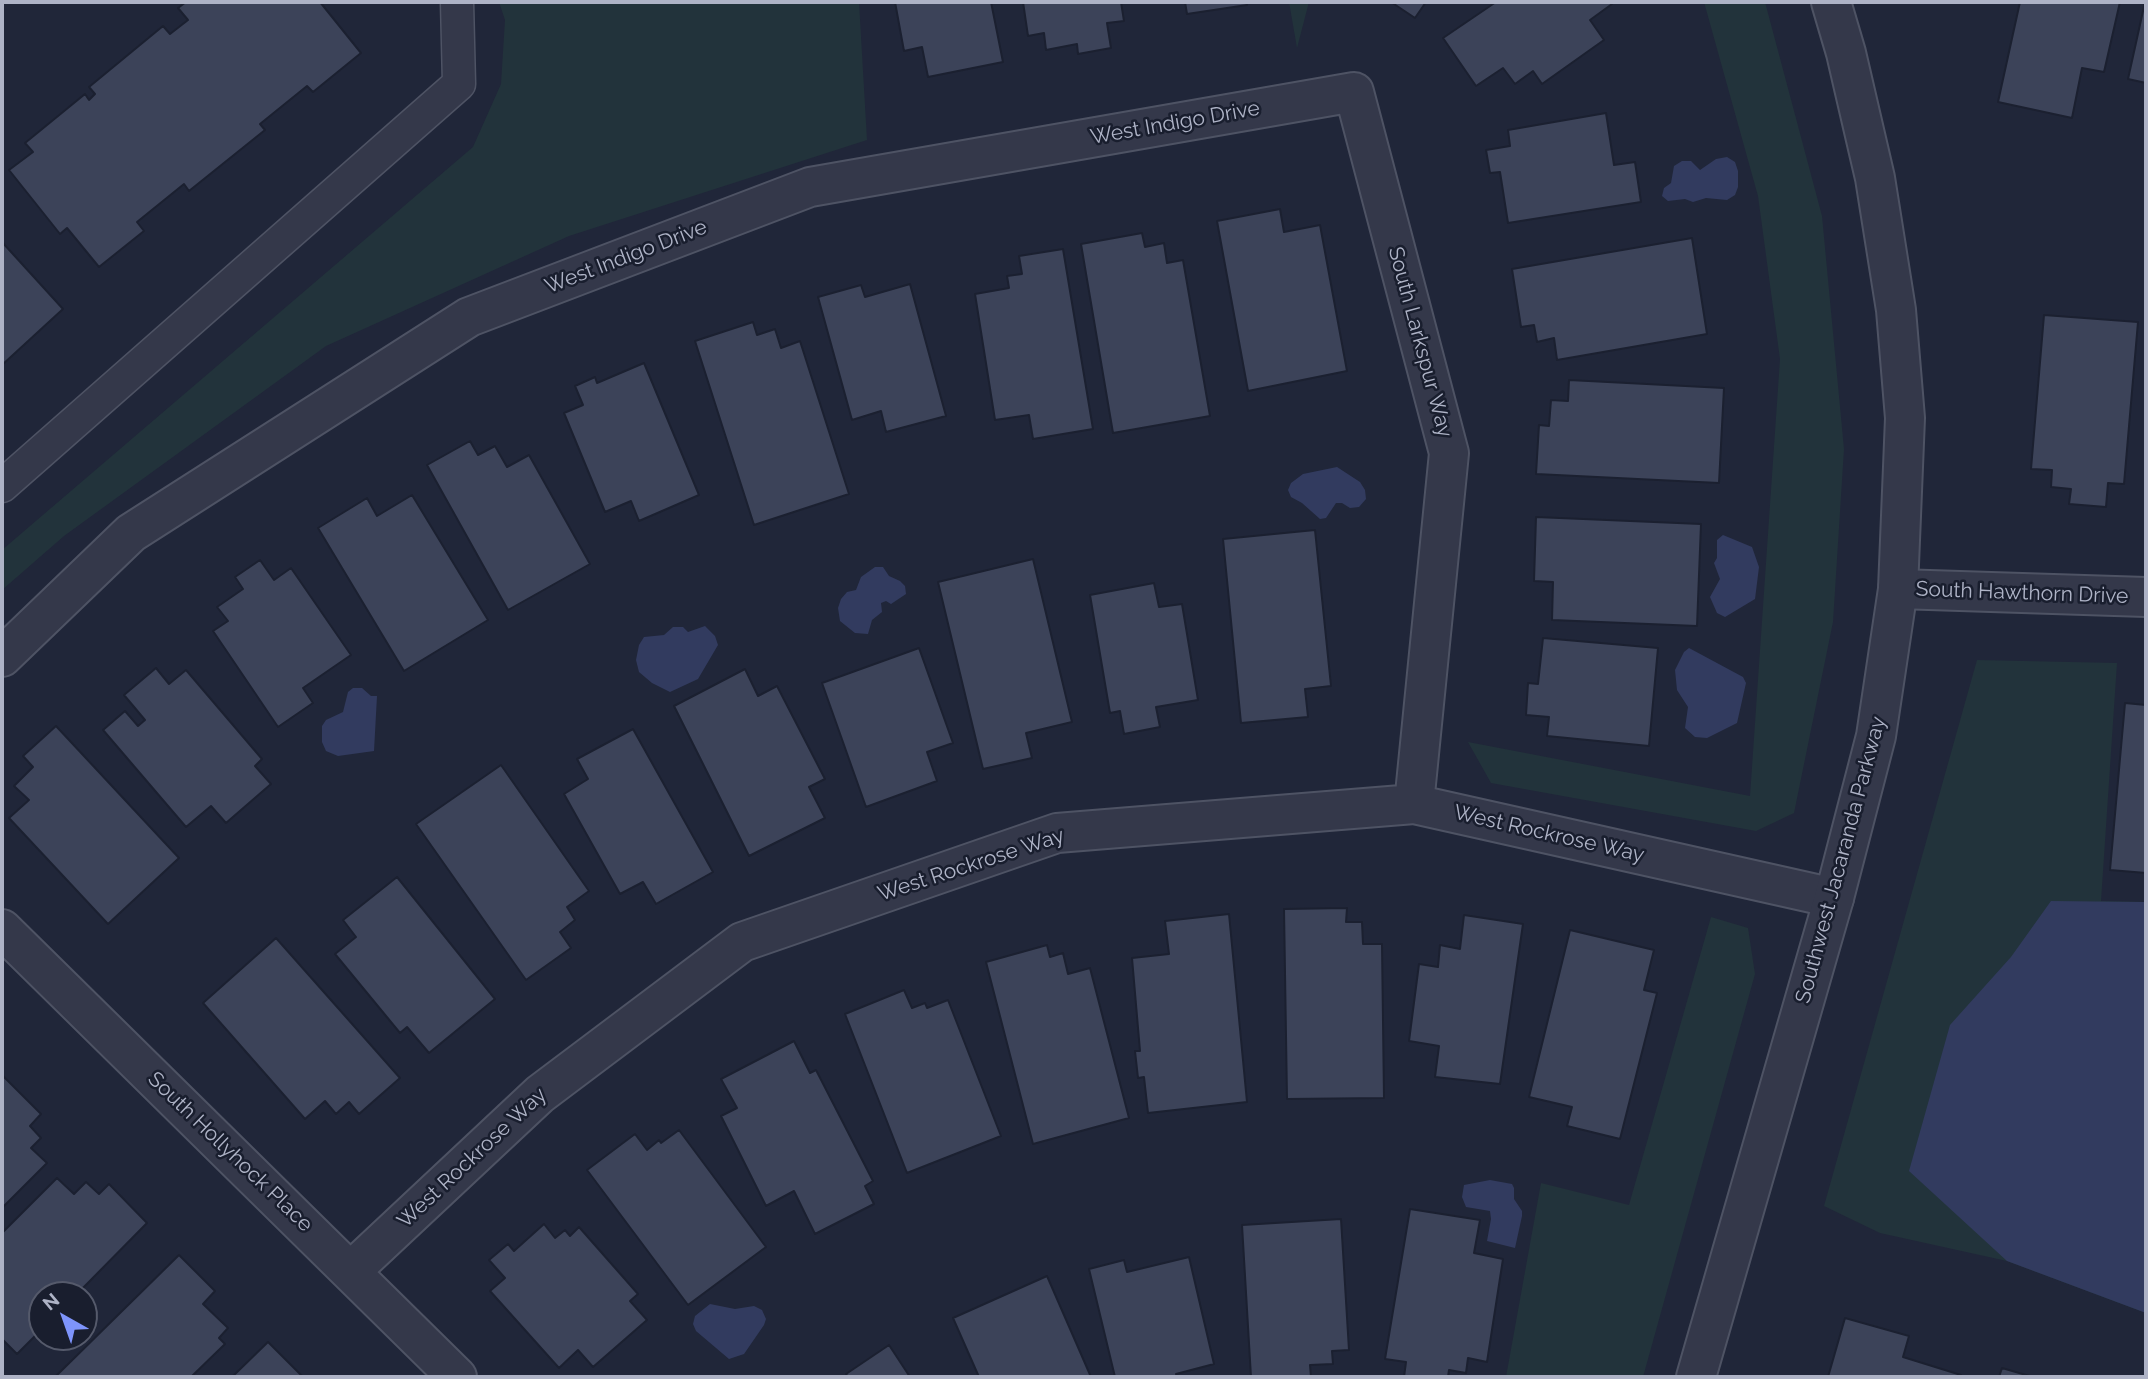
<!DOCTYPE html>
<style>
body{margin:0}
#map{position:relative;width:2148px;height:1379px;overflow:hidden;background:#202639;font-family:Raleway,sans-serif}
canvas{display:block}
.frame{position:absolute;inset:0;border:4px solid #aeb3c6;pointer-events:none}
.north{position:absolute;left:28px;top:1281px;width:70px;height:70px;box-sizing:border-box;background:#191e2e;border:2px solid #555a6b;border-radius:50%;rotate:320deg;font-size:19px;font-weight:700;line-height:28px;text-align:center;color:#aeb3c6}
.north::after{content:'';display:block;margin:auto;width:24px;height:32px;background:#7e94fb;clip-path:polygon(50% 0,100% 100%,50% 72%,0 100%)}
</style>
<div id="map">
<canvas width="2148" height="1379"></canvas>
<div class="frame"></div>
<div class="north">N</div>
</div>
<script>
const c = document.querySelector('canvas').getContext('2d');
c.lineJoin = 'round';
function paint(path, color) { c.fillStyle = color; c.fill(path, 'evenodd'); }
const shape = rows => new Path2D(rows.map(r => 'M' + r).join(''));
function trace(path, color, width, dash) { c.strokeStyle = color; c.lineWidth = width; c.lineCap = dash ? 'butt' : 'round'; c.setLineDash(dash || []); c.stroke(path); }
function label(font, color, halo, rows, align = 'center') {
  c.font = font + ' Raleway,sans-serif'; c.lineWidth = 5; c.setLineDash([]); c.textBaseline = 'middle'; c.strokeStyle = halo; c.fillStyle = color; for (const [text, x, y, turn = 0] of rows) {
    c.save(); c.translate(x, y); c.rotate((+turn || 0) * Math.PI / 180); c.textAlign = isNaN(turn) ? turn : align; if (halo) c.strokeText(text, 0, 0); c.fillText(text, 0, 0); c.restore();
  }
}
paint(shape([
 [499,2,859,2,867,140,569,236,326,346,64,536,2,590,2,550,473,147,501,84,505,20],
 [1289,2,1309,2,1297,48],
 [1704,2,1765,2,1822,216,1844,449,1833,622,1794,813,1756,831,1491,783,1468,742,1750,796,1780,359,1758,196],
 [1977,660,2117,663,2101,901,2146,902,2146,1313,2007,1261,1880,1233,1824,1206],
 [1711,917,1748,928,1755,974,1643,1377,1506,1377,1541,1183,1629,1205]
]), '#22333b');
paint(shape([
 [1727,157,1735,162,1738,171,1738,187,1735,195,1727,200,1706,198,1693,202,1685,199,1668,201,1662,196,1664,188,1671,183,1674,166,1682,161,1691,161,1700,170,1716,159],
 [1337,467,1360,482,1365,490,1366,499,1359,507,1350,508,1342,503,1336,503,1326,518,1320,519,1302,503,1291,497,1288,490,1291,483,1303,474],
 [1723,535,1752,547,1759,567,1755,599,1725,617,1717,613,1710,597,1720,579,1714,563,1717,558,1717,540],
 [875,567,883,567,889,576,900,581,905,586,906,594,891,604,886,601,881,603,882,612,872,620,868,634,855,633,840,621,838,608,841,599,847,592,856,590,861,577],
 [705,626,715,636,718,645,698,679,670,692,652,683,639,672,636,660,639,645,644,637,664,635,673,627,683,627,688,632],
 [1689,648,1743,677,1746,683,1737,723,1707,738,1695,737,1685,728,1688,707,1677,690,1675,670,1684,652],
 [353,688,362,688,371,696,377,696,374,751,338,756,326,751,322,742,322,726,326,720,343,712,348,692],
 [2051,901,2146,902,2146,1313,2007,1261,1909,1171,1950,1025,2011,957],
 [1490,1180,1512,1184,1514,1188,1514,1199,1522,1211,1522,1216,1515,1248,1487,1241,1491,1219,1490,1211,1466,1207,1462,1197,1464,1185],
 [710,1304,735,1309,754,1306,762,1310,766,1319,764,1325,744,1354,729,1359,696,1331,693,1324,695,1316]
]), '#323b5f');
const building = shape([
 [186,2,320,2,361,53,313,92,307,86,260,124,265,130,189,191,184,184,137,222,144,231,99,267,67,228,60,234,9,170,33,152,25,143,85,94,89,100,95,94,89,87,163,26,170,34,188,20,178,8,186,2],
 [895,2,991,2,1003,62,928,77,922,47,904,51,895,2],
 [1023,2,1121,2,1124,21,1107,23,1111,48,1078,54,1077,44,1046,50,1044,33,1028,36,1023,2],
 [1185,2,1246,2,1247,5,1187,14,1185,2],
 [1391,2,1426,2,1415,18,1391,2],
 [1496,2,1611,2,1612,4,1590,20,1604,40,1542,84,1533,71,1515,84,1503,68,1476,86,1443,38,1496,2],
 [2020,2,2120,2,2104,72,2082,68,2072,118,1998,102,2020,2],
 [2145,2,2146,2,2146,83,2128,79,2145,2],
 [1606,113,1614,165,1635,162,1641,202,1508,223,1500,172,1490,173,1486,150,1510,146,1508,130,1606,113],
 [1280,209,1284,232,1320,225,1347,371,1248,391,1217,221,1280,209],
 [1142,233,1145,247,1164,243,1167,263,1183,260,1210,416,1113,433,1081,244,1142,233],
 [1692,238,1707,334,1557,360,1554,338,1537,342,1534,325,1521,327,1512,269,1692,238],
 [2,242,63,309,2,365,2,242],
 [1063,249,1093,429,1033,439,1029,415,995,420,975,294,1009,288,1007,276,1022,274,1019,256,1063,249],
 [910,284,946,416,886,432,881,411,852,420,818,297,861,285,865,297,910,284],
 [2044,315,2138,322,2124,484,2108,483,2106,507,2069,504,2071,489,2051,487,2052,470,2031,469,2044,315],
 [753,322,757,335,775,329,781,348,800,341,849,494,754,525,695,341,753,322],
 [644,363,699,495,639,521,631,501,605,512,564,413,583,405,575,386,595,377,597,383,644,363],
 [1569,380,1724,388,1719,483,1536,474,1539,425,1549,426,1551,400,1568,401,1569,380],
 [470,441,478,455,495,446,507,467,529,455,590,564,508,610,427,465,470,441],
 [412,495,488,620,404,671,318,528,367,498,377,516,412,495],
 [1536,517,1701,524,1697,626,1552,620,1553,582,1534,581,1536,517],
 [1315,530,1331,686,1305,689,1308,717,1241,723,1223,539,1315,530],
 [1033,559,1072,722,1026,733,1032,758,983,769,938,582,1033,559],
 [260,560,274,580,291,568,351,655,303,688,313,703,278,727,213,631,228,621,217,607,243,589,235,577,260,560],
 [1154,583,1159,607,1182,604,1198,700,1156,707,1160,727,1124,734,1120,711,1110,713,1090,595,1154,583],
 [1543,638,1658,648,1649,746,1547,736,1549,717,1526,715,1528,683,1538,684,1543,638],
 [919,648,953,743,927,752,937,781,866,807,822,683,919,648],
 [156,668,169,684,186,670,262,759,255,766,271,784,226,823,211,806,186,827,103,730,125,711,138,726,145,720,124,695,156,668],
 [745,669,758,696,777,686,825,779,809,787,825,818,749,856,674,706,745,669],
 [2125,703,2146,705,2146,873,2110,870,2125,703],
 [56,726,179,858,108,924,9,818,29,800,14,786,33,767,23,756,56,726],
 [633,729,713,872,656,904,643,882,620,894,564,794,588,779,577,759,633,729],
 [501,765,589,891,567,907,575,920,560,932,571,948,526,980,416,824,501,765],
 [397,877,495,999,429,1053,407,1027,400,1033,335,954,356,937,343,920,397,877],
 [1347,908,1346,922,1362,922,1363,944,1382,944,1384,1098,1287,1099,1284,909,1347,908],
 [1229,914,1247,1102,1148,1113,1144,1077,1138,1078,1135,1051,1140,1051,1132,958,1169,954,1165,921,1229,914],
 [1464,915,1523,924,1500,1084,1435,1077,1439,1046,1409,1041,1419,964,1438,967,1440,945,1460,949,1464,915],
 [1570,930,1654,950,1644,990,1657,993,1620,1139,1567,1126,1572,1107,1529,1097,1570,930],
 [276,938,400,1078,359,1114,349,1102,336,1114,325,1101,305,1119,203,1003,276,938],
 [1047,945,1050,957,1063,953,1068,974,1090,968,1129,1118,1033,1144,986,962,1047,945],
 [904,990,912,1008,925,1003,927,1008,948,1000,1001,1136,907,1173,845,1014,904,990],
 [794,1041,810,1073,816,1070,873,1181,865,1186,874,1204,815,1234,794,1191,766,1206,721,1116,737,1108,721,1079,794,1041],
 [2,1075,41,1114,30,1126,41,1138,31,1148,47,1163,2,1208,2,1075],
 [679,1130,766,1247,688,1305,587,1170,635,1134,647,1150,659,1140,661,1143,679,1130],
 [57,1178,74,1194,86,1182,99,1194,109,1184,147,1223,76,1295,42,1295,42,1329,17,1354,2,1339,2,1233,57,1178],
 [1410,1209,1480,1220,1474,1253,1503,1259,1487,1362,1468,1358,1466,1373,1449,1370,1448,1377,1404,1377,1406,1362,1385,1359,1410,1209],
 [1341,1219,1349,1350,1332,1351,1333,1364,1310,1365,1311,1377,1251,1377,1242,1225,1341,1219],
 [544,1224,555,1238,565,1230,570,1236,579,1227,638,1294,630,1301,647,1320,593,1367,578,1350,559,1368,490,1291,505,1278,489,1260,508,1244,514,1251,544,1224],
 [179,1255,215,1291,203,1304,228,1328,219,1338,225,1344,191,1377,55,1377,179,1255],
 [1189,1257,1214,1364,1176,1374,1177,1377,1115,1377,1089,1269,1124,1260,1127,1272,1189,1257],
 [1047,1276,1091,1377,979,1377,953,1318,1047,1276],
 [1845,1318,1909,1336,1903,1357,1961,1375,1961,1377,1828,1377,1845,1318],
 [268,1342,303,1377,232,1377,268,1342],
 [889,1345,910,1377,848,1377,846,1374,889,1345],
 [2002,1368,2033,1377,1999,1377,2002,1368]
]);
paint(building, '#3c4359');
trace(building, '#1b2030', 2);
const service = shape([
 [2,486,459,84,457,2]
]);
const minor = shape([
 [1898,589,2146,597],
 [2,657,131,533,469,317,810,187,1354,92,1449,453,1414,804],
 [2,929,457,1377],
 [351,1271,540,1094,742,942,1057,833,1414,804,1834,898]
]);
const tertiary = shape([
 [1696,1377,1834,898,1876,736,1898,589,1905,418,1896,310,1875,178,1846,53,1831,2]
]);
trace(service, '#4e5364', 35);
trace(minor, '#4e5364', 42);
trace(tertiary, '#4e5364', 42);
trace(service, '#34384a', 32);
trace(minor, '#34384a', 38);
trace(tertiary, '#34384a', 38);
label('21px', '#aeb3c6', '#191e2e', [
 ["West Indigo Drive",1175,123,-10],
 ["West Indigo Drive",626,257,-21],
 ["South Larkspur Way",1420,342,75],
 ["South Hawthorn Drive",2022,593,2],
 ["West Rockrose Way",1549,834,13],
 ["Southwest Jacaranda Parkway",1841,860,-75],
 ["West Rockrose Way",971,865,-18],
 ["South Hollyhock Place",230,1152,44],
 ["West Rockrose Way",472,1158,-43]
]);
</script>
